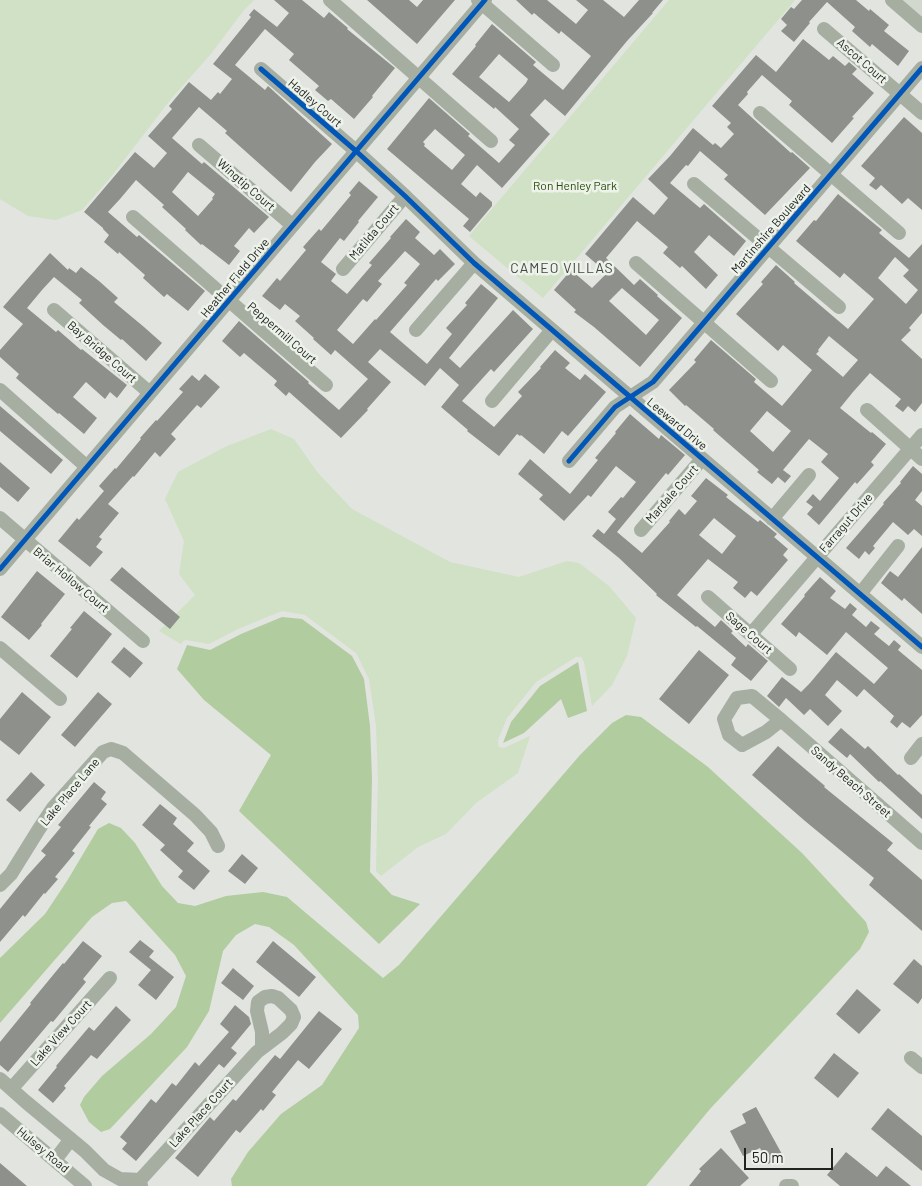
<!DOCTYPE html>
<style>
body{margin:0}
#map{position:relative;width:922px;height:1186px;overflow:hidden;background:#e1e4df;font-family:Barlow,sans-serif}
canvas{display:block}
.scale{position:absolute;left:744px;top:1148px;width:89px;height:22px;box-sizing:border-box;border:2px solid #212320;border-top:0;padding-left:6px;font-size:15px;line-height:18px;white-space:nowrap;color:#212320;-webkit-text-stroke:4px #edf3ea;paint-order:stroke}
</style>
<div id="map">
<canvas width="922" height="1186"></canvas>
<div class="scale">50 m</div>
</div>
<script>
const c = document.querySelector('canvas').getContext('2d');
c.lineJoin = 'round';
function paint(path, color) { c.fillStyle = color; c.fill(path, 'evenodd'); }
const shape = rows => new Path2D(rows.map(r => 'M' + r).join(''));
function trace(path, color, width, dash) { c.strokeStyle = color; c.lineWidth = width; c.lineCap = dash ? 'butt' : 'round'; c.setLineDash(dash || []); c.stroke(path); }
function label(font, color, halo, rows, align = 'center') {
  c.font = font + ' Barlow,sans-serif'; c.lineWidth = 5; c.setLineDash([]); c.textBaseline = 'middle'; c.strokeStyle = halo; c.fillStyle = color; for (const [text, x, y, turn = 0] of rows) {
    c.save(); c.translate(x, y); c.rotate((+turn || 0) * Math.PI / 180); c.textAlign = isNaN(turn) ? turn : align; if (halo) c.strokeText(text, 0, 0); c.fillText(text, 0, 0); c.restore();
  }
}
paint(shape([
 [901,0,922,0,922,18]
]), '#d2d8ce');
paint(shape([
 [0,0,254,0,244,10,210,55,171,99,111,177,82,210,56,220,28,216,0,199],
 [669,0,795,0,543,298,469,236],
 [271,429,294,439,318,473,352,509,450,562,519,577,567,561,579,563,609,586,636,618,627,656,612,685,592,706,584,662,581,657,576,657,536,682,507,718,498,740,498,744,499,747,504,748,530,736,518,773,476,803,446,834,418,847,381,876,376,871,378,778,376,726,369,679,356,653,305,615,282,611,238,629,209,644,186,640,183,641,181,644,159,631,195,595,179,574,184,541,165,499,178,472,225,447]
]), '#d0e1c5');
paint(shape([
 [282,617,302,619,352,656,364,679,370,726,372,778,370,872,392,895,420,904,379,944,239,811,271,755,204,700,177,669,187,645,210,650,241,634],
 [578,662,587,711,568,718,561,699,524,733,503,743,511,722,540,686],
 [626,715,641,717,708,767,802,853,866,922,869,932,860,949,710,1109,646,1186,232,1186,231,1179,248,1152,281,1114,322,1085,359,1028,358,1015,294,945,269,927,255,924,236,935,223,951,209,1011,187,1047,110,1129,101,1132,89,1122,80,1105,84,1097,102,1076,151,1034,176,1007,186,976,175,955,126,901,112,903,92,917,0,1023,0,958,45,914,67,881,98,829,109,823,121,828,135,843,162,886,178,903,195,906,226,896,263,892,287,897,383,978,399,965,580,755,612,723]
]), '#b1cc9f');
paint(shape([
 [274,0,302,0,324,18,329,12,348,28,347,29,395,68,372,96,373,97,354,119,331,99,328,101,315,90,319,86,289,60,294,54,265,29,235,65,265,90,268,86,332,144,315,162,291,192,225,133,227,131,199,107,172,138,202,164,204,162,269,217,254,233,249,228,234,246,240,251,229,265,202,244,201,245,185,230,186,229,162,207,164,205,136,180,120,199,108,212,137,237,139,235,205,291,188,311,167,294,164,297,143,278,145,275,119,252,118,254,104,242,109,235,103,229,103,228,84,212,135,152,154,168,167,153,148,136,172,109,169,106,189,82,211,100,218,92,220,94,232,79,213,64,251,17,249,15,254,9,277,27,289,13],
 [188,172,215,194,212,198,213,199,198,216,172,192],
 [367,0,409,0,417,7,423,0,455,0,417,44],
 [516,0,547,0,576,24,588,10,576,0,603,0,624,17,639,0,663,0,652,13,653,13,627,41,565,116,545,99,530,115,550,134,502,188,477,165,461,184,476,197,480,192,492,202,492,206,470,232,463,226,469,219,387,149,429,98,470,134,468,136,499,163,515,145,509,140,519,129,495,107,494,109,452,74,476,46,475,45,492,24,536,62,533,65,563,90,591,56,561,31,559,34,534,13,532,15],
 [499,54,528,79,526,83,509,102,479,77],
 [435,129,465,155,452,170,424,146,425,144,423,142],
 [802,0,856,0,869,11,870,9,889,25,884,31,909,51,898,66,872,44,870,47,852,31,855,27,827,2,809,22,810,23,794,42,781,31,787,25,781,19,791,7,794,9],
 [803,39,829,60,833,56,845,66,849,62,857,69,852,74,874,93,852,117,854,118,832,143,789,105,792,101,762,75,747,92,748,94,738,105,791,153,792,152,810,168,765,215,724,179,728,175,700,151,688,166,686,165,670,183,700,208,704,204,746,241,734,256,709,235,694,252,718,275,706,289,682,266,680,268,663,253,668,247,637,221,622,239,606,258,634,285,640,279,658,295,657,296,682,318,640,367,594,327,574,312,576,310,554,290,571,270,592,288,607,273,585,254,606,229,633,197,654,215,668,198,648,179,670,156,693,128,713,145,715,143,721,148,734,134,727,127,731,123,712,106,756,55,776,72],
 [622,288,659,320,646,335,609,301],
 [904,117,922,133,922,210,908,198,902,204,881,185,876,190,869,185,875,178,861,166],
 [359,181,378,197,358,221,359,222,344,241,340,238,321,262,336,274,331,281,347,294,372,265,369,263,391,238,390,237,406,219,420,232,415,238,434,255,440,249,455,264,438,281,436,279,390,332,427,364,452,334,446,328,467,305,465,303,481,284,498,298,449,358,460,368,513,310,533,329,494,372,491,369,462,401,494,427,522,396,518,392,541,368,540,367,555,350,570,363,565,368,580,380,585,374,606,392,568,436,562,431,544,454,521,435,520,436,517,434,499,456,467,431,468,430,441,407,459,385,440,368,425,386,380,349,368,362,391,382,367,409,368,410,341,438,289,392,286,396,274,385,277,381,244,353,240,357,222,341,239,321,309,382,308,383,339,410,368,379,335,350,331,355,313,339,314,338,295,321,300,316,285,304,280,310,262,296,277,278,280,281,306,250,303,247,319,229,321,231,351,195,349,193],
 [405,251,420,264,404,283,407,285,376,320,375,319,353,344,337,330,363,299,367,302,382,284,378,281],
 [838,194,882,230,879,233,909,258,922,244,922,313,909,328,911,330,901,340,922,359,922,403,915,412,908,406,903,412,895,406,901,399,870,373,853,392,840,408,871,433,872,432,886,444,871,462,874,465,857,484,855,482,819,525,807,514,813,507,806,502,813,494,820,501,839,478,821,462,828,454,809,439,783,470,791,476,785,483,778,477,772,484,757,472,759,470,713,430,714,429,686,405,685,406,669,390,696,362,694,360,711,340,756,379,754,382,782,406,812,370,783,345,778,351,736,314,763,284,761,282,776,265,795,282,794,283,848,329,874,299,844,273,840,278,796,241,814,220,816,221],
 [895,257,909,270,903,276,918,290,906,304,878,278],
 [829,336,858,360,843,377,816,354,819,351,818,350],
 [767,411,791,431,773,452,750,431],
 [50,253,68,270,69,268,76,273,81,267,99,281,118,298,114,302,144,327,162,343,146,361,122,339,121,340,103,325,79,303,82,300,54,277,42,290,27,308,56,332,58,330,81,350,82,349,127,385,117,398,110,392,105,399,86,382,85,383,73,397,97,418,84,434,59,413,58,414,16,378,19,374,0,357,0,350,23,324,3,307],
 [205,374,220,387,201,408,197,405,171,434,176,439,160,457,155,452,134,477,133,476,108,504,119,513,99,537,102,539,96,547,103,552,90,567,58,541,77,518,79,520,104,491,99,486,115,468,116,469,141,439,140,438,156,420,157,421,183,392,179,389,192,375,199,381],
 [0,406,63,460,51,474,0,431],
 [630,414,659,439,661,435,685,455,668,475,666,473,617,532,642,553,670,522,669,521,679,509,685,515,697,501,691,496,706,478,728,495,726,497,758,522,760,520,777,534,774,537,788,549,783,555,788,560,757,596,751,591,745,598,733,588,738,582,708,559,677,595,715,627,721,620,733,631,731,633,746,647,748,644,768,661,751,681,731,665,736,658,697,626,696,627,656,595,657,594,619,558,592,536,598,529,604,534,616,519,608,512,621,497,623,498,636,482,616,466,591,497,588,495,564,521,539,499,543,495,518,474,530,459,570,494,598,460,595,458,616,433,615,432],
 [714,518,736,536,722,554,699,535],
 [0,462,30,488,18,502,0,487],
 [913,466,922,474,922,491,915,500,922,506,922,536,914,529,908,535,893,522,873,546,875,548,869,555,865,551,859,559,846,548,884,504,883,503,901,483,900,482],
 [922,547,922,614,904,598,902,601,881,583,890,571,898,577],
 [122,567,180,617,170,629,110,580],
 [37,571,65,594,41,624,42,625,29,640,1,617],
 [820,577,836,591,830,598,845,609,850,603,857,609,852,615,866,627,871,621,880,628,874,634,889,646,894,640,901,646,898,650,922,670,922,715,910,728,902,722,897,728,890,722,894,716,864,689,857,697,837,680,825,695,842,711,828,726,810,709,804,715,786,698,779,707,767,696,782,677,801,692,810,683,836,652,874,684,888,668,846,632,827,655,799,632,796,637,781,624,805,596,804,595],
 [84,611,112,634,77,678,50,656,72,629,70,628],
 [124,647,143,663,130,678,111,662],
 [699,650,729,675,689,724,659,699],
 [22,692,51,717,19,755,0,740,0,719],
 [98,692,112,704,75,747,61,735],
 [841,728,865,749,868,746,898,775,899,774,922,795,922,819,880,781,879,782,850,754,847,758,828,742],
 [778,746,825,786,824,787,893,843,887,850,922,880,922,931,869,885,874,878,805,821,752,775],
 [31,772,45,785,20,812,6,800],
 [94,782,106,792,101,799,107,804,89,826,91,827,72,851,75,853,55,877,58,879,45,894,44,893,25,917,23,915,0,942,0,909,26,877,46,855,41,851,61,827,58,825],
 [160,804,177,818,173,824,194,843,187,851,210,871,194,890,178,877,183,871,160,850,165,845,142,825],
 [242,854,258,868,245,884,228,871],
 [140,940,154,951,149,957,174,977,156,1000,138,985,151,970,129,952],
 [83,941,102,956,83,979,86,982,53,1022,51,1021,8,1072,0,1065,0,1042,31,1004,30,1003,58,969,63,963,64,964],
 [273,941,316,977,299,997,256,962],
 [914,959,922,966,922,998,918,1004,893,984],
 [233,968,254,986,243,1000,221,983],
 [857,989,881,1010,859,1034,836,1014],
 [235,1005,249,1017,251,1024,231,1048,237,1053,224,1068,219,1064,136,1161,122,1149,127,1143,120,1137,151,1099,156,1103,172,1083,176,1086,195,1062,199,1066,229,1032,220,1024],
 [116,1006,131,1020,97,1059,91,1055,64,1086,66,1088,53,1103,38,1090,57,1067,56,1066,89,1027,94,1031],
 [319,1011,342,1029,309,1069,298,1060,272,1092,276,1095,263,1111,261,1109,240,1133,236,1130,198,1177,175,1158,210,1117,214,1121,233,1099,236,1101,275,1055,280,1059],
 [834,1053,859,1073,838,1098,814,1078],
 [756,1107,783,1156,768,1164,760,1148,743,1156,730,1131,746,1123,742,1114],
 [888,1108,922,1136,922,1171,871,1129],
 [721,1148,749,1178,740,1186,689,1186,701,1171,699,1169],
 [846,1152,877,1177,886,1166,911,1186,840,1186,827,1175],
 [0,1163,27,1186,0,1186]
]), '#8e908c');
trace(shape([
 [330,0,491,141],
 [478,0,553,65],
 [892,0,922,26],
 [824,29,922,113],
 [261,69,356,151,405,196,474,263,922,647],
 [760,113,899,233],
 [199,145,292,225],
 [694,184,839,307],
 [133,217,326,385],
 [636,263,771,381],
 [343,269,405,196],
 [54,310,150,393],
 [416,330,474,263],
 [0,390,87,467],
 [492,401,552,330],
 [867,410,922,459],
 [569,461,615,407,653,382,922,68],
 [0,518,143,641],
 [772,519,809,475],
 [641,530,702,459],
 [0,569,485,0],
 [860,594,898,546],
 [708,597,790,669],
 [751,634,922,435],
 [0,648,60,699],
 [781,720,766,732,742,745,729,735,724,719,737,698,752,696,781,720,922,843],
 [911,758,922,744],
 [0,885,11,874,39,829,53,808,103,752,111,749,123,753,195,815,211,832,218,846],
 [911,1058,922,1067],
 [0,1079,26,1102,85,1151,104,1170,120,1179,140,1180,141,1186],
 [12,1088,110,978],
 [0,1114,85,1186],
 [55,1160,71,1139],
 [140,1180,257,1052,282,1033,291,1024,294,1017,291,1010,278,998,272,996,265,997,258,1002,257,1011,262,1032,262,1048],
 [786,1186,792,1186]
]), '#a6aea2', 14);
trace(shape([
 [261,69,356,151,405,196,474,263,922,647],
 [569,461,615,407,653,382,922,68],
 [0,569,485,0]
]), '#0057b8', 5);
label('12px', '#212320', '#edf3ea', [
 ["Ascot Court",862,61,41],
 ["Hadley Court",315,103,41],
 ["Wingtip Court",246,185,41],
 ["Martinshire Boulevard",771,229,-49],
 ["Matilda Court",374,232,-50],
 ["Heather Field Drive",235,278,-50],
 ["Peppermill Court",282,333,41],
 ["Bay Bridge Court",102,352,41],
 ["Leeward Drive",677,424,40],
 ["Mardale Court",672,494,-49],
 ["Farragut Drive",846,523,-49],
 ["Briar Hollow Court",71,580,40],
 ["Sage Court",749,633,41],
 ["Sandy Beach Street",851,782,41],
 ["Lake Place Lane",70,792,-50],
 ["Lake View Court",61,1033,-48],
 ["Lake Place Court",201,1113,-48],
 ["Hulsey Road",43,1150,40]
]);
label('12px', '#2a4b07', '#edf3ea', [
 ["Ron Henley Park",575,186]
]);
c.letterSpacing = '1px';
label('14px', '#42473f', '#edf3ea', [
 ["CAMEO VILLAS",562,268]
]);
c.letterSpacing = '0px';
</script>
